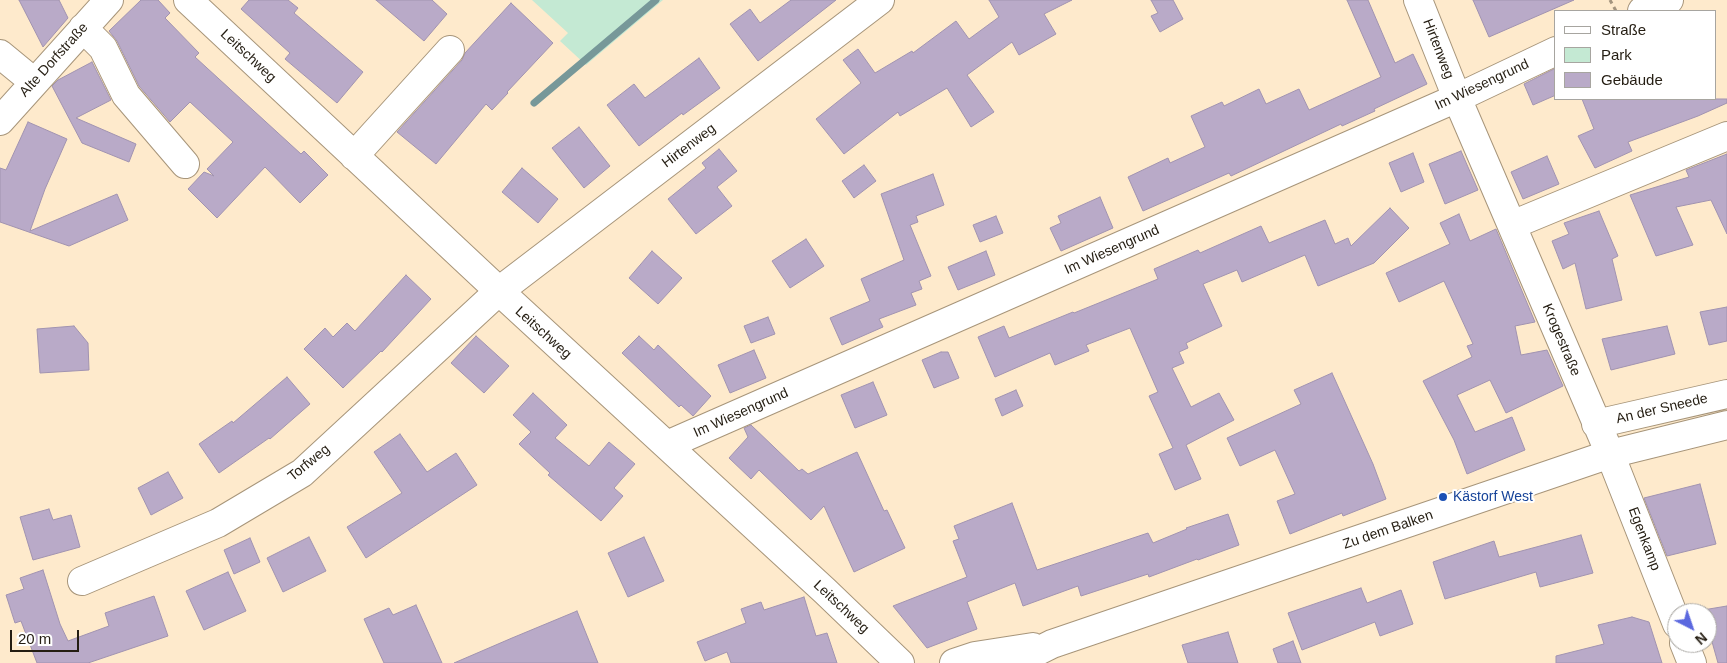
<!DOCTYPE html>
<meta charset="utf-8">
<style>
body{margin:0}
#map{position:relative;width:1727px;height:663px;overflow:hidden;background:#feeacc;font-family:Arial,sans-serif}
canvas{display:block}
.legend{position:absolute;left:1554px;top:10px;width:162px;height:90px;box-sizing:border-box;background:#fff;border:1px solid #a7a5a0;margin:0;padding:6px 9px;list-style:none;font-size:15px;color:#241d12}
.legend li{display:flex;align-items:center;gap:10px;height:25px}
.legend b{width:25px;border:1px solid #a7a5a0}
.north{position:absolute;left:1667px;top:603px;width:50px;height:50px;box-sizing:border-box;background:#fff;border:1px solid #a7a5a0;border-radius:50%;rotate:139deg;font-size:14px;font-weight:700;line-height:20px;text-align:center;color:#241d12}
.north::after{content:'';display:block;margin:auto;width:18px;height:22px;background:#5b68df;clip-path:polygon(50% 0,100% 100%,50% 72%,0 100%)}
.scale{position:absolute;left:10px;top:630px;width:69px;height:22px;box-sizing:border-box;border:2px solid #241d12;border-top:0;padding-left:6px;font-size:15px;line-height:18px;white-space:nowrap;color:#241d12;-webkit-text-stroke:4px #fff;paint-order:stroke}
</style>
<div id="map">
<canvas width="1727" height="663"></canvas>
<ul class="legend">
<li><b style="height:6px;background:#fff"></b>Straße</li>
<li><b style="height:14px;background:#c4e9d3"></b>Park</li>
<li><b style="height:14px;background:#b9aac8"></b>Gebäude</li>
</ul>
<div class="north">N</div>
<div class="scale">20 m</div>
</div>
<script>
const c = document.querySelector('canvas').getContext('2d');
c.lineJoin = 'round';
function paint(path, color) { c.fillStyle = color; c.fill(path, 'evenodd'); }
const shape = rows => new Path2D(rows.map(r => 'M' + r).join(''));
function trace(path, color, width, dash) { c.strokeStyle = color; c.lineWidth = width; c.lineCap = dash ? 'butt' : 'round'; c.setLineDash(dash || []); c.stroke(path); }
function label(font, color, halo, rows, align = 'center') {
  c.font = font + ' Arial,sans-serif'; c.lineWidth = 4; c.setLineDash([]); c.textBaseline = 'middle'; c.strokeStyle = halo; c.fillStyle = color; for (const [text, x, y, turn = 0] of rows) {
    c.save(); c.translate(x, y); c.rotate((+turn || 0) * Math.PI / 180); c.textAlign = isNaN(turn) ? turn : align; if (halo) c.strokeText(text, 0, 0); c.fillText(text, 0, 0); c.restore();
  }
}
paint(shape([
 [532,0,663,0,586,65,560,41,568,33]
]), '#c4e9d3');
trace(shape([
 [534,103,656,0]
]), '#779899', 7);
const building = shape([
 [19,0,59,0,68,18,43,47,19,0],
 [141,0,158,0,170,13,165,18,199,53,195,57,301,154,304,151,328,175,300,203,265,167,217,218,188,189,204,172,214,176,207,169,233,142,190,102,170,122,139,86,117,41,109,31,141,0],
 [249,0,288,0,298,8,294,13,363,72,337,103,285,59,290,53,241,9,249,0],
 [376,0,432,0,447,14,424,41,376,0],
 [791,0,836,0,758,61,730,24,750,9,760,23,791,0],
 [989,0,1072,0,1044,14,1056,34,1019,55,1012,42,967,75,994,112,971,127,947,88,900,116,898,112,844,154,816,119,861,83,843,60,858,49,875,73,912,51,913,53,956,21,969,39,999,17,989,0],
 [1151,0,1173,0,1183,19,1160,32,1151,16,1158,13,1151,0],
 [1347,0,1368,0,1395,63,1413,54,1427,84,1374,109,1375,111,1342,126,1341,124,1231,176,1229,173,1143,211,1128,177,1168,158,1170,163,1205,147,1191,116,1222,102,1224,106,1259,89,1266,104,1299,89,1309,110,1381,77,1347,0],
 [1473,0,1574,0,1489,37,1473,0],
 [511,3,553,43,507,92,508,93,492,110,486,104,436,164,397,132,462,60,465,53,476,41,511,3],
 [699,58,720,88,683,115,682,113,639,146,607,105,634,84,645,98,699,58],
 [92,62,111,100,76,118,136,144,129,162,82,143,52,86,58,80,92,62],
 [1556,68,1556,95,1533,105,1524,84,1556,68],
 [1582,99,1727,99,1727,103,1698,116,1628,142,1632,151,1595,168,1578,136,1594,129,1582,99],
 [28,122,67,139,45,189,30,231,117,194,128,220,69,246,0,222,0,168,6,170,28,122],
 [579,127,610,166,584,188,552,148,579,127],
 [719,149,737,171,717,187,732,206,696,234,668,199,706,168,702,163,719,149],
 [1461,151,1478,190,1445,204,1429,164,1461,151],
 [1413,153,1424,182,1401,192,1389,163,1413,153],
 [1727,154,1727,234,1711,200,1676,207,1693,245,1656,256,1630,195,1689,177,1686,170,1727,154],
 [1547,156,1559,184,1523,199,1511,172,1547,156],
 [864,165,876,181,854,198,842,181,864,165],
 [522,168,558,199,538,223,502,192,522,168],
 [933,174,944,205,916,216,918,222,910,225,931,276,919,281,922,289,911,293,916,305,879,319,883,327,842,345,830,318,870,301,861,279,904,260,881,194,933,174],
 [1100,197,1113,228,1061,251,1050,228,1061,223,1058,216,1100,197],
 [1390,208,1409,228,1374,263,1318,286,1305,255,1242,282,1237,270,1203,284,1222,326,1186,343,1188,348,1179,352,1184,363,1172,368,1191,407,1219,393,1234,420,1186,445,1201,479,1175,490,1159,454,1173,448,1149,396,1158,392,1130,328,1086,345,1089,351,1055,365,1050,353,995,377,978,337,1004,326,1009,338,1073,312,1074,313,1158,279,1154,269,1198,250,1200,253,1261,226,1269,243,1325,220,1335,244,1348,238,1351,246,1390,208],
 [1599,211,1618,256,1612,259,1622,300,1586,309,1575,263,1563,269,1552,241,1569,234,1564,223,1599,211],
 [1459,214,1470,241,1496,229,1535,322,1515,326,1521,355,1547,350,1563,386,1506,413,1490,380,1457,395,1475,432,1512,417,1525,450,1467,474,1454,440,1423,381,1472,357,1467,346,1473,344,1444,281,1399,302,1386,273,1450,244,1440,223,1459,214],
 [996,216,1003,233,980,242,973,225,996,216],
 [806,239,824,266,790,288,772,261,806,239],
 [652,251,682,278,658,304,629,278,652,251],
 [986,251,995,275,958,290,948,267,986,251],
 [406,275,431,299,382,352,381,351,343,388,304,349,325,328,333,337,347,323,355,331,406,275],
 [1727,307,1727,341,1709,345,1700,312,1727,307],
 [768,317,775,334,751,343,744,326,768,317],
 [74,326,88,343,89,370,40,373,37,329,74,326],
 [1667,326,1675,354,1611,370,1602,339,1667,326],
 [476,336,509,366,484,393,451,363,476,336],
 [639,336,654,350,658,345,711,396,693,416,681,405,679,407,622,353,639,336],
 [754,350,766,378,730,393,718,365,754,350],
 [941,352,948,352,959,378,934,388,922,360,941,352],
 [1332,373,1373,464,1386,499,1343,516,1342,513,1290,534,1277,501,1295,494,1275,450,1240,466,1227,438,1301,404,1294,390,1332,373],
 [287,377,310,404,270,439,269,438,219,473,199,444,232,421,233,423,287,377],
 [873,382,887,415,855,428,841,395,873,382],
 [1016,390,1023,406,1002,416,995,399,1016,390],
 [533,393,567,425,555,438,589,466,609,442,635,464,614,488,623,496,601,521,548,475,550,473,519,444,531,432,513,415,533,393],
 [751,425,799,471,802,469,808,474,857,452,884,511,887,510,905,548,854,572,824,506,811,520,759,470,751,479,729,458,748,437,744,428,751,425],
 [400,434,427,472,456,453,477,485,366,558,347,527,402,493,374,452,400,434],
 [168,472,183,498,151,515,138,488,168,472],
 [1700,484,1716,544,1667,556,1644,498,1700,484],
 [1012,503,1037,570,1148,533,1153,543,1187,529,1186,528,1228,514,1239,545,1198,560,1197,559,1149,577,1148,574,1081,596,1078,586,1023,606,1015,583,967,602,977,629,927,648,893,606,967,577,953,541,959,539,954,526,1012,503],
 [49,509,53,520,71,515,80,547,33,560,20,517,49,509],
 [1581,535,1593,573,1540,587,1536,572,1445,599,1433,562,1494,541,1499,557,1581,535],
 [309,537,326,571,283,592,267,558,309,537],
 [644,537,664,581,628,597,608,553,644,537],
 [250,538,260,562,234,574,224,550,250,538],
 [43,570,60,624,68,641,109,626,105,613,154,596,168,636,88,663,37,663,21,621,15,623,6,595,24,589,20,578,43,570],
 [228,572,246,611,204,630,186,591,228,572],
 [1361,588,1367,603,1401,590,1413,624,1380,636,1375,622,1302,650,1288,613,1361,588],
 [804,597,816,636,827,633,837,663,731,663,727,652,705,661,697,642,746,623,741,609,761,602,764,610,804,597],
 [416,605,442,663,384,663,364,619,389,608,393,615,416,605],
 [1727,606,1727,663,1718,663,1707,624,1707,613,1704,613,1703,610,1727,606],
 [577,611,598,663,454,663,512,638,577,611],
 [1632,617,1649,622,1662,663,1556,663,1556,656,1604,644,1598,625,1632,617],
 [1228,632,1238,663,1188,663,1182,645,1228,632],
 [1293,641,1301,663,1278,663,1273,649,1293,641]
]);
paint(building, '#b9aac8');
trace(building, '#a193b0', 1);
const minor = shape([
 [188,0,499,291,825,591,900,663],
 [1418,0,1457,98,1610,454,1677,624],
 [1642,11,1669,0],
 [83,28,103,48,126,95,185,164],
 [0,54,34,82],
 [0,121,109,0],
 [354,156,450,50],
 [1512,225,1727,136],
 [1596,424,1727,394],
 [667,445,1457,98,1556,51],
 [82,581,218,523,302,473,499,291,880,0],
 [1684,643,1692,663],
 [954,663,975,656,1033,647],
 [1014,663,1052,644,1610,454,1727,425]
]);
trace(minor, '#a7957a', 30);
trace(shape([
 [1610,0,1616,11]
]), '#a3947e', 3, [4, 4]);
trace(minor, '#fff', 28);
for (const [x, y, r, color] of [
 [1443,497,5,"#1a4fb4"]
]) { const dot = new Path2D(); dot.arc(x, y, r, 0, 2 * Math.PI); c.fillStyle = color; c.fill(dot); trace(dot, '#fff', 2); }
label('14px', '#241d12', '#fff', [
 ["Hirtenweg",1438,49,69],
 ["Leitschweg",248,56,43],
 ["Alte Dorfstraße",54,60,-48],
 ["Im Wiesengrund",1482,85,-25],
 ["Hirtenweg",689,146,-37],
 ["Im Wiesengrund",1112,250,-24],
 ["Leitschweg",543,333,42],
 ["Krogestraße",1561,340,67],
 ["An der Sneede",1662,409,-13],
 ["Im Wiesengrund",741,413,-24],
 ["Torfweg",309,463,-39],
 ["Zu dem Balken",1388,530,-19],
 ["Egenkamp",1644,539,69],
 ["Leitschweg",841,607,43]
]);
label('14px', '#164399', '#fff', [
 ["Kästorf West",1453,497]
], 'left');
</script>
